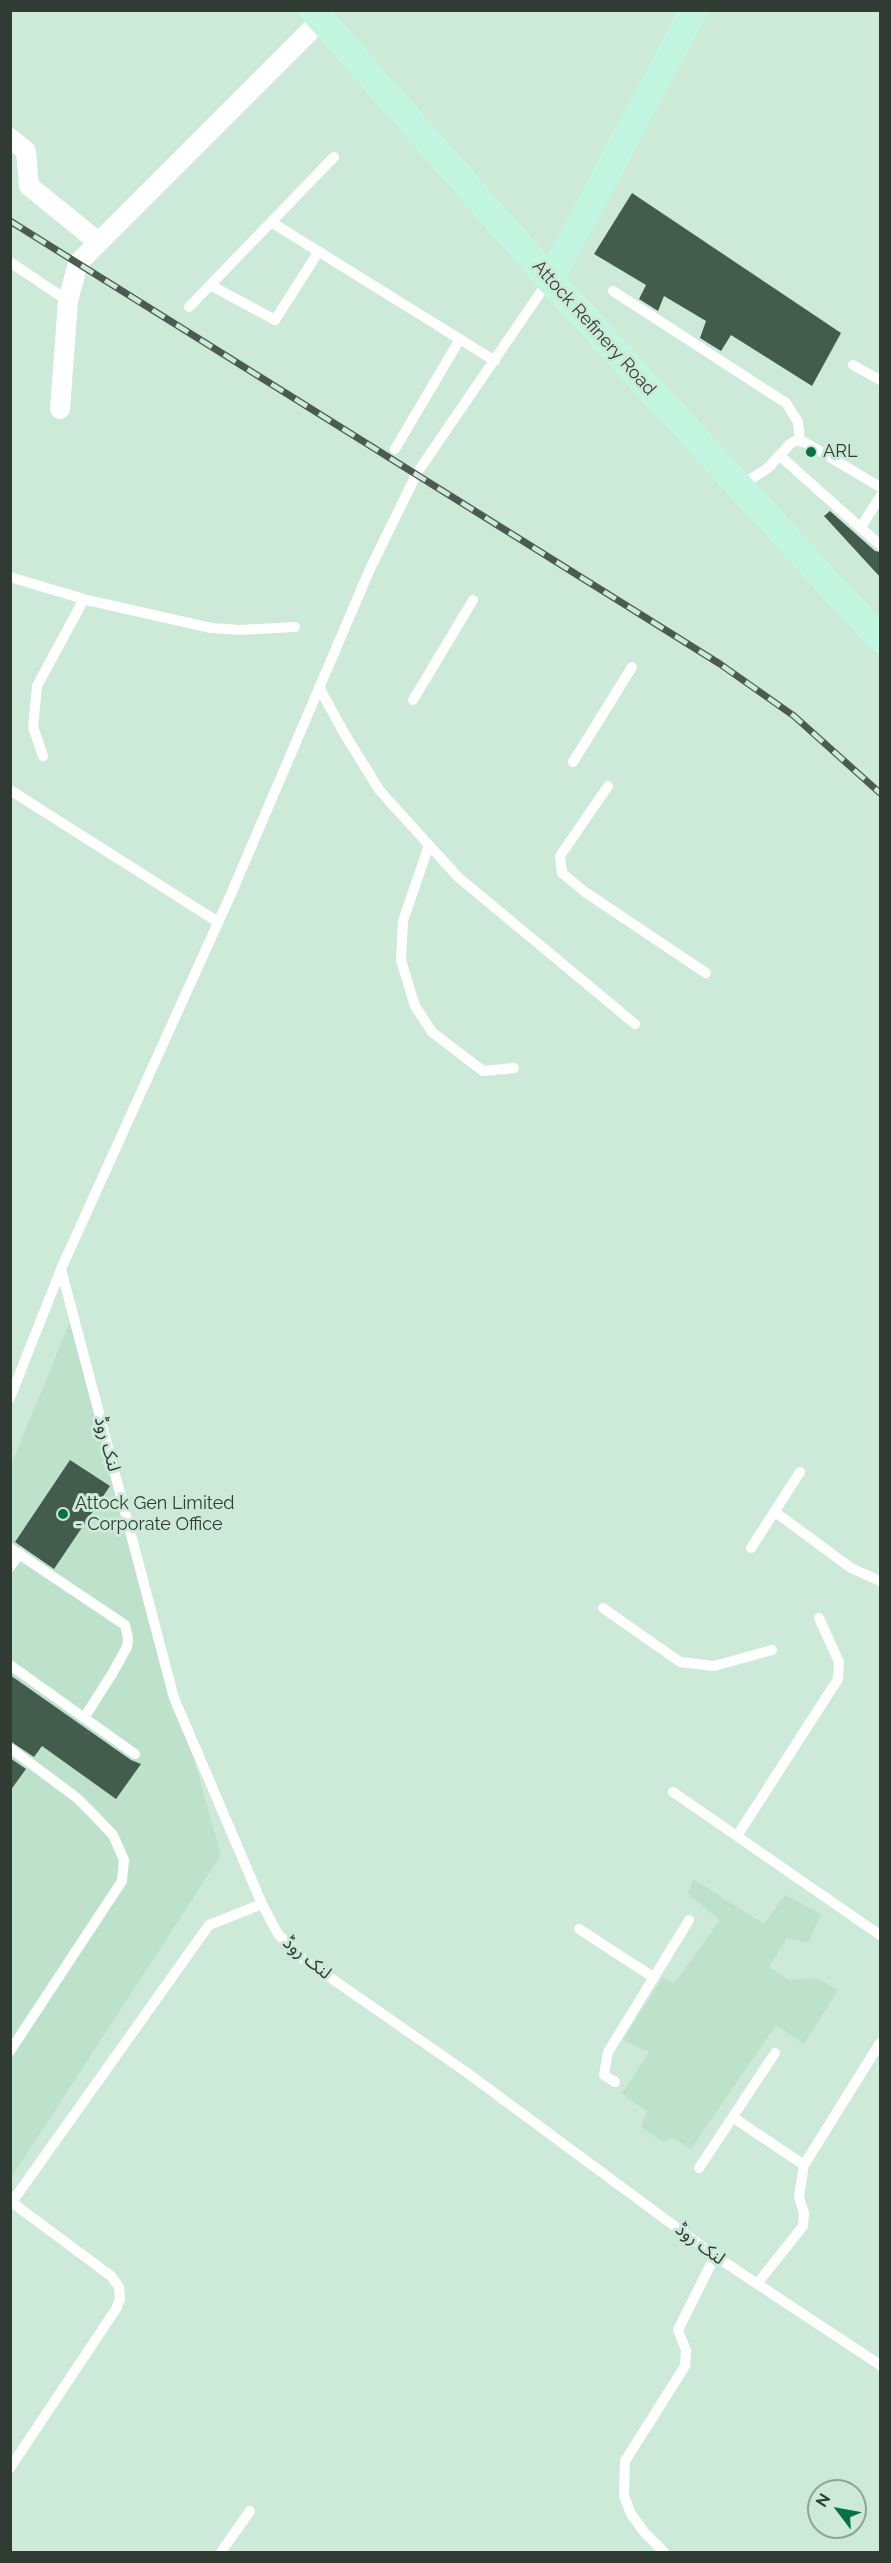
<!DOCTYPE html>
<meta charset="utf-8">
<style>
body{margin:0}
#map{position:relative;width:891px;height:2563px;overflow:hidden;background:#cde9d8;font-family:Raleway,sans-serif}
canvas{display:block}
.frame{position:absolute;inset:0;border:12px solid #303b34;pointer-events:none}
.north{position:absolute;left:807px;top:2479px;width:60px;height:60px;box-sizing:border-box;background:#cde9d8;border:2px solid #8ea396;border-radius:50%;rotate:302deg;font-size:16px;font-weight:700;line-height:24px;text-align:center;color:#303b34}
.north::after{content:'';display:block;margin:auto;width:21px;height:27px;background:#097046;clip-path:polygon(50% 0,100% 100%,50% 72%,0 100%)}
</style>
<div id="map">
<canvas width="891" height="2563"></canvas>
<div class="frame"></div>
<div class="north">N</div>
</div>
<script>
const c = document.querySelector('canvas').getContext('2d');
c.lineJoin = 'round';
function paint(path, color) { c.fillStyle = color; c.fill(path, 'evenodd'); }
const shape = rows => new Path2D(rows.map(r => 'M' + r).join(''));
function trace(path, color, width, dash) { c.strokeStyle = color; c.lineWidth = width; c.lineCap = dash ? 'butt' : 'round'; c.setLineDash(dash || []); c.stroke(path); }
function label(font, color, halo, rows, align = 'center') {
  c.font = font + ' Raleway,"Noto Sans Arabic",sans-serif'; c.lineWidth = 6; c.setLineDash([]); c.textBaseline = 'middle'; c.strokeStyle = halo; c.fillStyle = color; for (const [text, x, y, turn = 0] of rows) {
    c.save(); c.translate(x, y); c.rotate((+turn || 0) * Math.PI / 180); c.textAlign = isNaN(turn) ? turn : align; if (halo) c.strokeText(text, 0, 0); c.fillText(text, 0, 0); c.restore();
  }
}
paint(shape([
 [70,1322,221,1855,11,2178,11,1465],
 [693,1879,764,1924,785,1895,821,1914,808,1943,787,1938,769,1967,789,1980,817,1978,838,1990,804,2044,776,2025,691,2149,673,2138,663,2142,641,2127,647,2111,622,2094,649,2052,623,2040,663,1977,674,1984,720,1920,688,1894]
]), '#bde1cb');
paint(shape([
 [632,193,841,333,812,386,731,335,721,351,700,338,706,321,664,296,658,311,639,299,646,285,594,254],
 [830,511,875,551,880,552,880,577,824,516],
 [70,1460,110,1486,54,1569,15,1542],
 [10,1675,131,1760,141,1764,116,1799,42,1746,34,1757,10,1741],
 [10,1758,26,1769,10,1791]
]), '#445c4e');
trace(shape([
 [271,222,495,361],
 [10,262,68,301],
 [210,285,275,320,319,251],
 [613,291,786,403,798,422,800,440],
 [189,307,334,157],
 [853,365,880,380],
 [395,449,460,339],
 [779,455,880,545],
 [740,486,768,468,790,444,797,440,806,443,880,487],
 [861,527,880,497],
 [10,577,87,600,211,628,240,630,295,627],
 [319,687,344,733,380,791,458,877,635,1024],
 [413,700,473,600],
 [43,756,33,727,37,686,84,599],
 [573,762,632,667],
 [608,786,560,856,562,873,585,892,706,973],
 [10,790,218,922],
 [429,845,403,921,401,960,415,1006,432,1032,483,1071,514,1068],
 [61,1269,174,1698,262,1904,278,1934,302,1958,466,2072,715,2256,880,2365],
 [10,1398,61,1269,231,894,370,569,417,473,549,280],
 [775,1512,851,1568,880,1581],
 [10,1548,125,1625,128,1638,127,1647,112,1674,84,1718],
 [751,1548,800,1472],
 [10,1567,20,1553],
 [603,1608,680,1662,714,1666,772,1650],
 [10,1665,135,1754],
 [10,1748,77,1798,93,1814,113,1835,124,1860,122,1881,10,2051],
 [673,1792,880,1935],
 [737,1836,838,1679,839,1662,819,1618],
 [579,1929,653,1977],
 [615,2082,604,2075,608,2052,689,1920],
 [734,2118,804,2165],
 [699,2168,775,2053],
 [10,2201,111,2276,119,2287,120,2299,116,2309,10,2468],
 [12,2202,209,1925,262,1904],
 [757,2284,803,2226,804,2213,799,2197,804,2165,880,2043],
 [221,2552,250,2511],
 [664,2552,645,2533,631,2514,624,2496,625,2461,685,2366,686,2350,678,2330,715,2256]
]), '#fff', 10);
trace(shape([
 [10,138,26,151,29,186,97,241],
 [60,409,68,301,78,263,321,20]
]), '#fff', 20);
trace(shape([
 [313,10,550,280,880,639],
 [550,280,694,10]
]), '#c2f6e0', 28);
const rail = shape([
 [10,221,720,664,794,716,880,793]
]);
trace(rail, '#4c5a51', 7);
trace(rail, '#cde9d8', 4.5, [14]);
for (const [x, y, r, color] of [
 [811,452,6,"#097046"],
 [63,1514,6,"#097046"]
]) { const dot = new Path2D(); dot.arc(x, y, r, 0, 2 * Math.PI); c.fillStyle = color; c.fill(dot); trace(dot, '#cde9d8', 2); }
label('18px', '#303b34', '#cde9d8', [
 ["Attock Refinery Road",594,328,48],
 ["لنک روڈ",107,1444,75],
 ["لنک روڈ",307,1958,39],
 ["لنک روڈ",700,2244,37]
]);
label('18px', '#303b34', '#cde9d8', [
 ["ARL",823,452],
 ["Attock Gen Limited",75,1504],
 ["- Corporate Office",75,1525]
], 'left');
</script>
